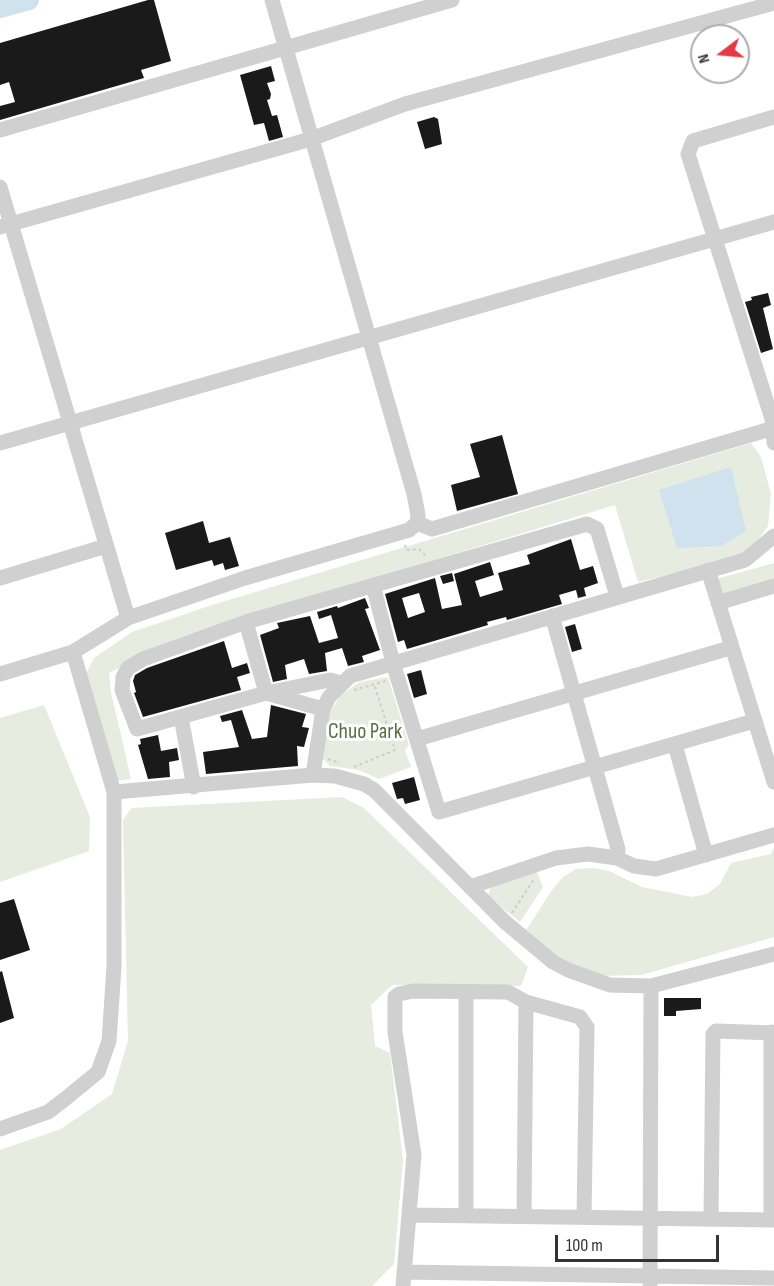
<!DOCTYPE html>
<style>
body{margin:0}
#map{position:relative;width:774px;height:1286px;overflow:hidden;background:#fff;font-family:"Sofia Sans Condensed",sans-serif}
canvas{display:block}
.north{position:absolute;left:690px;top:24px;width:60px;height:60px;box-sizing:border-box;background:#fff;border:2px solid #adadad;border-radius:50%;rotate:254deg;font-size:16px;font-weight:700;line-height:24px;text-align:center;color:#333}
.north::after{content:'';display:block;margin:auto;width:21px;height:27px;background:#e63946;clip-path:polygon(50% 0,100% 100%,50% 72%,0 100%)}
.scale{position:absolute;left:555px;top:1235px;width:164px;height:27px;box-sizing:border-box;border:3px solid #333;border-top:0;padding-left:8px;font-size:18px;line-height:21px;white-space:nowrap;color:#333;-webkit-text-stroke:4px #fff;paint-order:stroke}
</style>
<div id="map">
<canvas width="774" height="1286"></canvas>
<div class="north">N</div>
<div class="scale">100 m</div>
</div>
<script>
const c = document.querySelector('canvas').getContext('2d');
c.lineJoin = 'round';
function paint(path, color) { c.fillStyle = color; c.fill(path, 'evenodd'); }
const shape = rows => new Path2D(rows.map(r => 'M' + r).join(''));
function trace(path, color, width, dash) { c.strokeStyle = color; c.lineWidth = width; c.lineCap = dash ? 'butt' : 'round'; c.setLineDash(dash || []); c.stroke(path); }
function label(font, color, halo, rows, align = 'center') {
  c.font = font + ' "Sofia Sans Condensed",sans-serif'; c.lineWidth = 6; c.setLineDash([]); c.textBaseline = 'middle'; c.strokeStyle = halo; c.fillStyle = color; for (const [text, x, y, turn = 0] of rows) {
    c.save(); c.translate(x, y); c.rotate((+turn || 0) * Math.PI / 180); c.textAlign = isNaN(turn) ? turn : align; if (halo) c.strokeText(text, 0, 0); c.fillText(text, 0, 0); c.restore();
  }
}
paint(shape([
 [751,443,761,457,771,494,768,526,758,540,737,558,638,582,615,505,178,638,109,673,111,692,131,779,115,781,84,677,94,658,132,632,212,605],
 [774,563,774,580,718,596,713,580],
 [388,677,409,745,405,750,411,767,379,779,359,770,330,766,321,757,329,713,342,694,360,682],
 [44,705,90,817,89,851,0,882,0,718],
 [342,797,364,808,528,967,521,986,392,985,371,1005,375,1046,390,1053,403,1160,394,1264,372,1286,0,1286,0,1150,61,1129,112,1094,128,1041,123,821,127,814,132,808],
 [774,847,774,937,641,975,597,976,545,952,525,932,552,890,563,877,576,869,593,868,609,871,642,887,692,897,707,894,720,884,731,863,771,854],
 [536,870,543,887,520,922,488,896,492,882]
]), '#e6ecdf');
paint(shape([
 [731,467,746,531,721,546,677,548,659,490]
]), '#cfe2ee');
trace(shape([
 [0,8,29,0]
]), '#cfe2ee', 20);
paint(shape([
 [148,0,154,0,171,61,141,70,144,78,0,120,0,106,15,102,9,82,0,85,0,43],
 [271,66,275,81,267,83,271,94,270,99,267,100,272,116,277,115,283,137,269,141,264,123,254,125,240,75],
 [434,117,438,119,442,144,425,149,417,122],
 [768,293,771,305,763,308,773,349,761,353,745,302,752,300,751,297],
 [502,435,518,494,457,511,451,485,480,477,470,444],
 [203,521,209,543,230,537,239,566,225,570,223,563,214,566,212,560,176,570,165,533],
 [571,539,580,570,593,566,598,583,584,588,586,596,578,598,576,590,559,595,562,604,507,620,506,617,487,622,488,625,407,649,404,640,398,642,385,594,435,578,442,609,462,605,454,574,490,562,494,575,475,581,480,597,503,590,498,573,530,564,527,555],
 [419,593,425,612,408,618,402,598],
 [452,573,454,581,443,584,440,576],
 [365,598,369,608,365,609,380,650,362,656,364,662,348,666,342,648,325,653,327,671,309,674,304,659,285,665,287,679,273,682,260,635,279,628,277,623,310,616,319,643,338,638,331,615,319,619,317,612,337,606,338,608],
 [575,624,582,649,572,652,565,627],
 [224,641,232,668,247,663,250,673,237,677,241,690,143,717,134,693,136,692,133,681,135,675,147,668],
 [421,670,427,694,414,698,407,674],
 [271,705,306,714,302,727,309,728,304,747,297,746,298,766,206,774,203,752,239,747,231,720,222,722,220,716,242,710,252,739,267,737],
 [158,735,161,751,177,748,179,760,169,762,170,777,148,779,138,745,141,744,140,739],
 [414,777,420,800,405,804,403,798,397,799,392,783],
 [14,899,30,950,0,960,0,903],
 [2,971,14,1018,0,1023,0,972],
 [664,998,701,998,701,1009,676,1011,676,1016,664,1016]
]), '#1a1a1a');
trace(shape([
 [405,545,406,550,419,549,426,556],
 [354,690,386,681],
 [328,759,340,763],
 [354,767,395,750,374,684],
 [512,913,534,879]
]), '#cdcdcd', 2, [3, 3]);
trace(shape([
 [774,117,693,141,688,154,772,419,774,443],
 [0,130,452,0],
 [0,187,128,618],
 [0,227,311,139,405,104,774,3],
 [0,443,774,222],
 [417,523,432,529,774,428],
 [708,570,774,782],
 [0,578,106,546],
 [373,585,393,663,439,812,754,721],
 [718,603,774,586],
 [552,616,618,849,617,858],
 [246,622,143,659,128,668,123,677,122,690,137,729,266,693,330,680,341,683],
 [0,674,73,652,128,618,245,578,409,530,417,523,418,515,414,494,272,0],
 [323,709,266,693,246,622,587,524,597,529,617,596],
 [181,717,194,787],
 [417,739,730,648],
 [675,745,706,855],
 [313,775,323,709,329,697,350,676,745,560,774,536],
 [114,792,313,775,335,776,364,784,374,790,505,922,553,962,568,970,610,985,651,986,774,954],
 [470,887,556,858,588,854,617,858,634,866,656,869,774,835],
 [466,992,466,1215],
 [526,1002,580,1017,587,1027,584,1217],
 [771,1032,771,1220],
 [0,1129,48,1112,65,1099,98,1072,109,1041,114,967,114,792,73,652],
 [410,1215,774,1220],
 [711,1219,713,1034,716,1031,774,1033],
 [404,1272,774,1278],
 [403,1286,414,1155,395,1032,395,997,399,994,413,991,508,992,526,1002,524,1216],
 [650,1286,651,986]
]), '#d0d0d0', 15);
label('22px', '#56703f', '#fff', [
 ["Chuo Park",365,732]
]);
</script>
